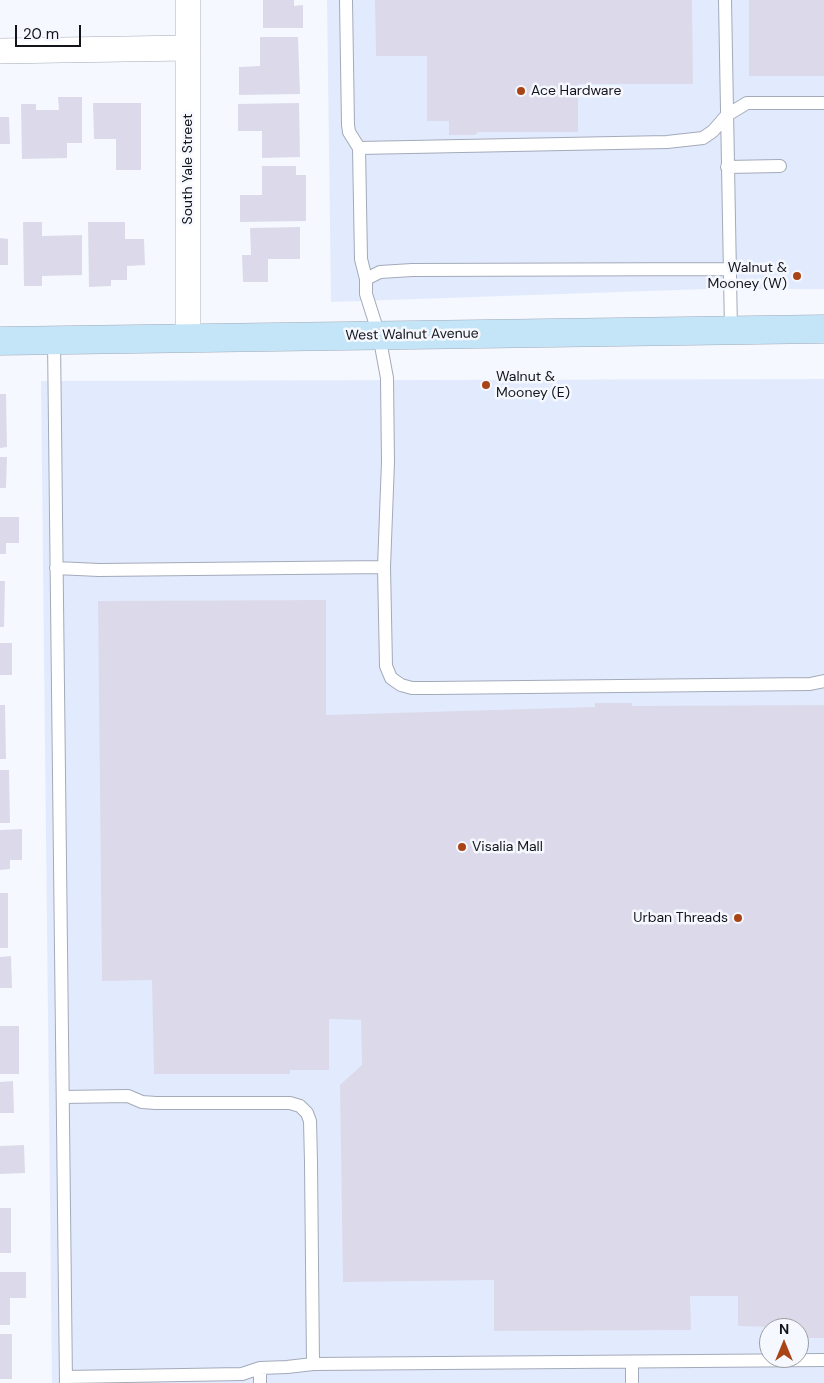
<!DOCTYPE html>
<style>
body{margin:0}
#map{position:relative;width:824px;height:1383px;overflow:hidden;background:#f5f8fe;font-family:"DM Sans",sans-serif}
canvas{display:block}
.north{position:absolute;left:759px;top:1318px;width:50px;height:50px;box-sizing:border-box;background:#f5f8fe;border:1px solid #9b9da3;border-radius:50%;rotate:0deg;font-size:14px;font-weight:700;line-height:20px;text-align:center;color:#13151b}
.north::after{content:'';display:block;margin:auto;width:18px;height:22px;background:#a84415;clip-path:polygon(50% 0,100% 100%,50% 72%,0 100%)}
.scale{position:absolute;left:15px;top:25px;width:66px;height:22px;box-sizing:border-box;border:2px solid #13151b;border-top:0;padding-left:6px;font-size:15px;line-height:18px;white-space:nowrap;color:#13151b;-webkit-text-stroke:4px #f5f8fe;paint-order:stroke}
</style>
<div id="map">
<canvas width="824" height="1383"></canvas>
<div class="north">N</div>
<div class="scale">20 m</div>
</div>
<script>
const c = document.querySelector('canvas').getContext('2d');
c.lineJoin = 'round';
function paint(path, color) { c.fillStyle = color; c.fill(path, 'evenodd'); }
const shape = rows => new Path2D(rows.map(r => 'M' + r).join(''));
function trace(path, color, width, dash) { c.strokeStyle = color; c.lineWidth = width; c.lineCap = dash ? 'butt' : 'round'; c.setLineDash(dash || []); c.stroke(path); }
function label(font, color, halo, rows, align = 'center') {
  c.font = font + ' "DM Sans",sans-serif'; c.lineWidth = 5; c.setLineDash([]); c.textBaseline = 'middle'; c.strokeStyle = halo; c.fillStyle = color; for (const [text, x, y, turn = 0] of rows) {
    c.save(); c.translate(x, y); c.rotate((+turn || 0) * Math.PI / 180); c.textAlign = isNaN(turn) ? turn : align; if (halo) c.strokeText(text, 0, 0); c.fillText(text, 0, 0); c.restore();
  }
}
paint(shape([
 [327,0,824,0,824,289,706,289,331,302],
 [824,379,824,1383,52,1383,41,381],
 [769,1328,799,1328,799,1358,769,1358]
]), '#e2ebfd');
paint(shape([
 [263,0,294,0,294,6,303,5,303,28,263,28],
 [375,0,692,0,693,84,578,84,578,132,478,132,475,135,449,135,449,121,427,121,427,56,376,56],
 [749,0,824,0,824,76,749,76],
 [260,37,298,37,300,94,239,95,239,67,260,66],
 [58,97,82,97,82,143,67,143,67,158,22,159,21,104,36,104,36,110,59,110],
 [93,103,141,103,141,170,116,170,116,139,94,139],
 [299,103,300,157,262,158,262,131,238,131,238,104],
 [0,117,9,117,10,144,0,144],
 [262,166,296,166,296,175,306,175,306,221,240,222,240,195,262,195],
 [23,222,42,222,42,236,82,235,82,275,42,276,42,286,24,286],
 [88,222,125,222,125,239,144,239,145,265,127,266,127,280,111,280,111,286,89,287],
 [300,227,300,259,268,259,268,282,243,282,242,255,251,255,250,228],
 [0,238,8,239,8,265,0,265],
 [0,394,6,394,7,447,0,448],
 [0,457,7,457,6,488,0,488],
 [0,517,19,517,19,543,6,543,6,554,0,554],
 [0,581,5,581,4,627,0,627],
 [326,600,326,715,595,707,595,703,632,703,632,706,824,705,824,1338,799,1338,799,1328,738,1326,738,1296,690,1296,691,1330,494,1331,494,1280,343,1282,340,1085,362,1065,361,1020,329,1019,329,1070,290,1070,290,1074,154,1074,152,980,102,981,98,601],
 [0,643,12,643,12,675,0,675],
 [0,705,5,705,6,759,0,759],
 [0,770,9,770,10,823,0,823],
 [22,829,22,860,10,860,10,869,0,870,0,830],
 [0,893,8,893,8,948,0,948],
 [11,956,12,988,0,988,0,957],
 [0,1026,19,1026,19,1074,0,1074],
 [13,1081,14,1113,0,1113,0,1082],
 [24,1145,25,1173,0,1174,0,1146],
 [0,1208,11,1208,11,1253,0,1253],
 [0,1272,26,1272,26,1298,10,1298,10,1325,0,1325],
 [0,1334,12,1334,12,1379,0,1379]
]), '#dcdaea');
const lane = shape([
 [346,0,348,125,349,132,359,148,361,259,366,279,366,294,379,335,387,378,388,462,384,567,386,666,391,678,401,685,412,688,432,688,810,684,824,681],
 [725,0,731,330],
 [359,148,667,142,703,138,713,131,727,115,747,103,824,103],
 [727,167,780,166],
 [366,279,380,272,412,270,729,269],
 [54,340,66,1383],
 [56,568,99,570,384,567],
 [63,1097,128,1096,142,1102,156,1103,290,1103,300,1106,307,1113,310,1121,311,1162,313,1364],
 [632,1362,632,1383],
 [260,1368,287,1367,313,1364,824,1360],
 [66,1377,242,1374,260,1368,260,1383]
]);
const street = shape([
 [0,51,188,48],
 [188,338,188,0]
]);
const secondary = shape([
 [0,341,824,329]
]);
trace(lane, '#a3aab9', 14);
trace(street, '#a3aab9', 26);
trace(secondary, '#a3aab9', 29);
trace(lane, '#fff', 12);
trace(street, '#fff', 25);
trace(secondary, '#c4e5f7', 28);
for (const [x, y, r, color] of [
 [521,91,5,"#a84415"],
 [797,276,5,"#a84415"],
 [486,385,5,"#a84415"],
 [462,847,5,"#a84415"],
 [738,918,5,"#a84415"]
]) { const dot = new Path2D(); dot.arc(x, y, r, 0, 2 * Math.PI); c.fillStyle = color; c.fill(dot); trace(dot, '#f5f8fe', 2); }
label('14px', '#13151b', '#f5f8fe', [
 ["Ace Hardware",531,91],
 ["Walnut &",787,268,"right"],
 ["Mooney (W)",787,284,"right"],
 ["Walnut &",496,377],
 ["Mooney (E)",496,393],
 ["Visalia Mall",472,847],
 ["Urban Threads",728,918,"right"]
], 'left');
label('14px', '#13151b', '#f5f8fe', [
 ["South Yale Street",188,169,-90],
 ["West Walnut Avenue",412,335,-1]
]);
</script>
